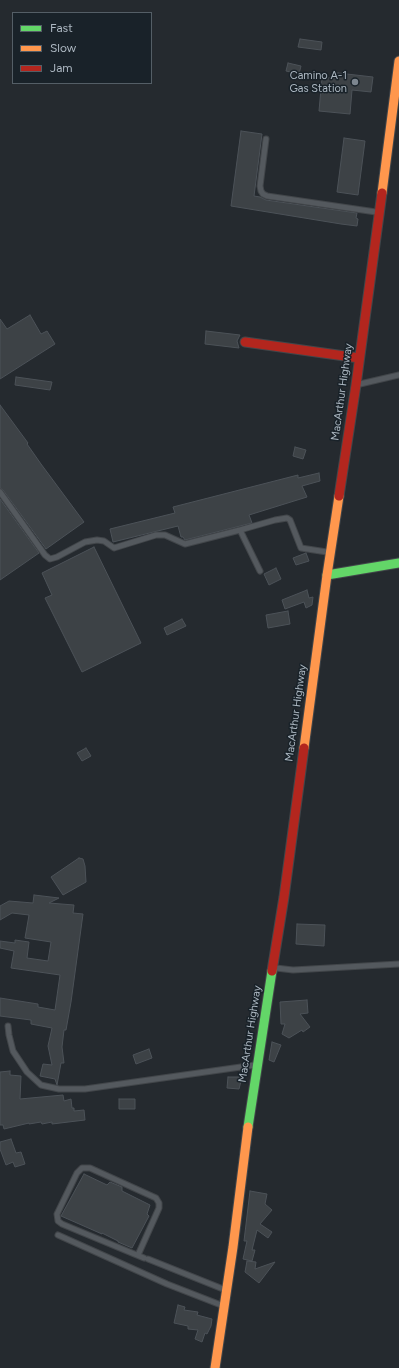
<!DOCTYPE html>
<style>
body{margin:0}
#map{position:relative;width:399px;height:1368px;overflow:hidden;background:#252a2f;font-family:Figtree,sans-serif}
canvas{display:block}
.legend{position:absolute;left:12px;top:12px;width:140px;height:72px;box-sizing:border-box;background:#192229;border:1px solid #545e66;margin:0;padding:5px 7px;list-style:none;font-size:12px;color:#adb8c2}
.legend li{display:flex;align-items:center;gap:8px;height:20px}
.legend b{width:20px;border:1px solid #545e66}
</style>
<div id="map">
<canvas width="399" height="1368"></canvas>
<ul class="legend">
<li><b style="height:5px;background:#63d668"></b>Fast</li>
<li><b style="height:5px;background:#ff974d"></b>Slow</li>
<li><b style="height:5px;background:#b3261e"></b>Jam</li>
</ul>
</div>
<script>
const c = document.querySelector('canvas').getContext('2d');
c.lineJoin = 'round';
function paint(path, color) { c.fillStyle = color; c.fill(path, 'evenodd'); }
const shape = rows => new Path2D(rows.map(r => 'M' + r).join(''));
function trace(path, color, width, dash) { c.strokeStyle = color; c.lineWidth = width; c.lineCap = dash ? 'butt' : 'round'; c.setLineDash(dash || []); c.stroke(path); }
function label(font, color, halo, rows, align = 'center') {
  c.font = font + ' Figtree,sans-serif'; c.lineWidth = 3; c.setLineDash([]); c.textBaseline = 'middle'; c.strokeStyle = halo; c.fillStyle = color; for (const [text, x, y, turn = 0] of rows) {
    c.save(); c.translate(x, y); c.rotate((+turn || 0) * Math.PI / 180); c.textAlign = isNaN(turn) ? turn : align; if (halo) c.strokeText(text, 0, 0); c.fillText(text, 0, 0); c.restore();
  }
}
const building = shape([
 [300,39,322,42,321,50,298,47,300,39],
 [288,63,301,66,299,74,286,71,288,63],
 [338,73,373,77,371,92,352,90,350,114,319,111,322,77,338,79,338,73],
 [241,131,262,134,254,196,260,197,266,200,357,213,356,218,358,219,357,226,341,224,231,206,241,131],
 [344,138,365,141,358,195,337,192,344,138],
 [30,315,41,334,47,331,55,344,0,379,0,319,7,329,30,315],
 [206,331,240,335,237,341,239,348,205,344,206,331],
 [16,377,52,382,50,390,15,385,16,377],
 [0,405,28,443,27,444,41,464,84,522,46,549,3,490,0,488,0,405],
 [295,447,306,450,303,459,293,456,295,447],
 [319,473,320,481,302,486,307,497,249,515,252,523,185,540,183,537,181,537,178,526,113,542,110,529,175,513,173,507,298,475,298,478,319,473],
 [0,499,39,553,0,580,0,499],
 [94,547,141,643,82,672,45,598,52,595,42,573,94,547],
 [306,553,309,561,296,565,293,558,306,553],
 [276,568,281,579,269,585,264,574,276,568],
 [307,590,309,598,313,597,312,605,306,608,304,602,285,609,282,600,307,590],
 [288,611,290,624,268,628,266,615,288,611],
 [182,619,186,626,167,635,164,628,182,619],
 [86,748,91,756,82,761,77,753,86,748],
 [79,858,83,859,85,866,86,882,63,895,51,877,79,858],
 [34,895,59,898,49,903,74,905,73,913,83,914,71,1002,66,1030,64,1030,62,1047,64,1063,61,1063,57,1085,55,1079,40,1076,43,1064,52,1065,48,1046,52,1028,31,1024,31,1020,0,1016,0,998,38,1004,38,1007,55,1010,60,975,11,968,14,951,0,948,0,941,15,943,15,940,29,942,27,958,48,961,51,942,25,938,29,915,12,913,0,920,0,906,9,901,33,903,34,895],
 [297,924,325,925,324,946,296,944,297,924],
 [307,1000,308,1013,300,1014,310,1027,303,1032,302,1030,289,1038,282,1034,285,1024,281,1024,280,1002,307,1000],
 [272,1042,281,1045,274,1062,269,1060,272,1042],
 [149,1049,152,1058,136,1064,133,1055,149,1049],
 [10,1071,10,1075,21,1076,20,1099,63,1095,64,1101,71,1099,72,1108,74,1108,74,1111,84,1110,85,1120,52,1124,52,1122,42,1124,41,1122,29,1124,29,1123,4,1129,3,1125,0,1125,0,1072,10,1071],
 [228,1077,242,1077,239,1089,227,1088,228,1077],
 [119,1099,135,1099,135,1109,119,1109,119,1099],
 [11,1139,16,1153,21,1152,25,1164,15,1167,13,1162,6,1165,0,1149,0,1142,11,1139],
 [84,1174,107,1185,110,1182,122,1187,122,1191,150,1205,147,1214,149,1216,132,1248,118,1242,118,1241,102,1233,102,1234,61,1216,84,1174],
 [250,1191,267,1194,265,1204,272,1210,260,1224,272,1232,268,1238,257,1230,252,1250,255,1250,252,1261,243,1259,247,1241,244,1241,250,1191],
 [247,1261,256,1262,255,1269,275,1262,259,1283,245,1272,247,1261],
 [178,1305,185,1307,184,1310,198,1312,197,1315,212,1319,211,1326,207,1334,205,1333,202,1342,195,1339,198,1330,188,1329,188,1326,174,1323,178,1305]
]);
paint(building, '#3d4246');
trace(building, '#4c5258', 1);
const lane = shape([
 [266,139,260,186,261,191,263,194,267,196,376,212],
 [360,384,399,375],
 [0,492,45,555,50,559,57,557,85,542,97,540,104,541,114,548,156,535,165,535,185,544,240,530,275,520,287,518,290,520,301,548,327,552],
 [240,530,260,571],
 [276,968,293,970,399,964],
 [8,1026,9,1035,13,1051,27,1072,41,1085,59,1089,85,1089,255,1065],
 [58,1235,167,1284,221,1305],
 [138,1255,159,1208,159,1203,156,1198,90,1168,82,1168,77,1173,57,1214,58,1221,62,1224,144,1258],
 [148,1259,223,1289]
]);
const fast = shape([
 [327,575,399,563],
 [248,1127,272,971]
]);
const slow = shape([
 [382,193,399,61],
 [304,748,327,575,339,496],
 [215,1368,233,1247,248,1127]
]);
const jam = shape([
 [245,342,359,358],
 [339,496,356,385,382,193],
 [272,971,284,897,304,748]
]);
trace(lane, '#42464a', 7);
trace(fast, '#42464a', 11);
trace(slow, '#42464a', 11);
trace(jam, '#42464a', 11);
trace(lane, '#54595e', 5);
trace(fast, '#63d668', 9);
trace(slow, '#ff974d', 9);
trace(jam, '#b3261e', 9);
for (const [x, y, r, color] of [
 [355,82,4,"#7d868f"]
]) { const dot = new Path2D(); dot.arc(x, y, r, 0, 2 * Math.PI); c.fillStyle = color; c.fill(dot); trace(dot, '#192229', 1.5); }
label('11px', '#adb8c2', '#192229', [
 ["Camino A-1",347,76],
 ["Gas Station",347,89]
], 'right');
label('11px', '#adb8c2', '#192229', [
 ["MacArthur Highway",342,392,-82],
 ["MacArthur Highway",296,713,-82],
 ["MacArthur Highway",250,1034,-81]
]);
</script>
